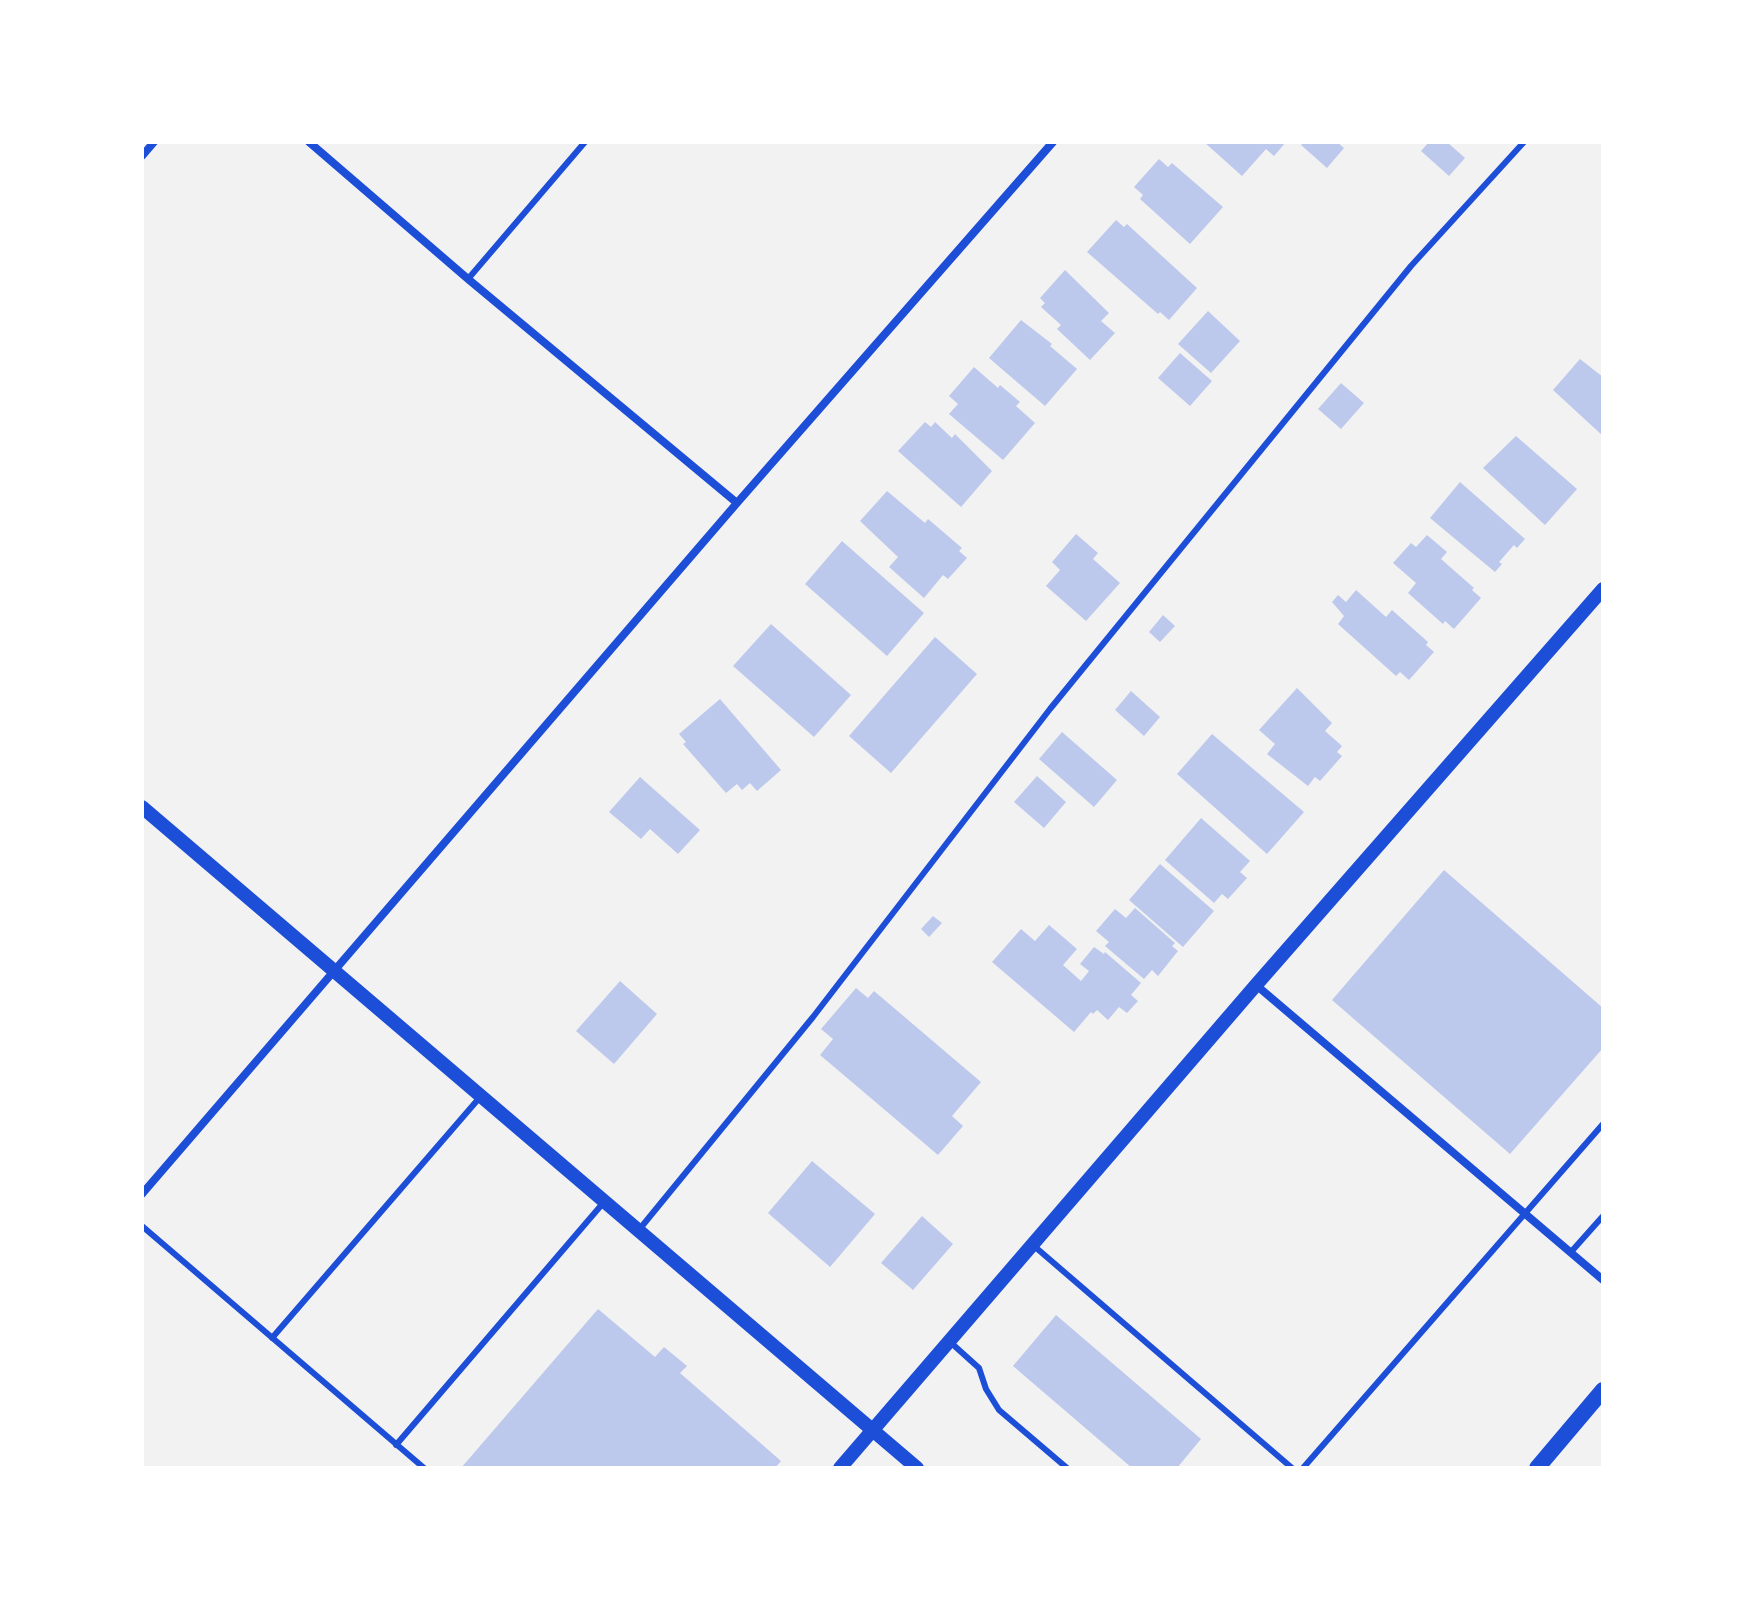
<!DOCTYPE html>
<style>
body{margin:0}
#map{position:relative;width:1745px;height:1610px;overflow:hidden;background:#f2f2f2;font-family:Lato,sans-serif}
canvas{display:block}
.frame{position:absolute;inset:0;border:144px solid #fff;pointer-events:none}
</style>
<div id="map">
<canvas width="1745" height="1610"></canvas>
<div class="frame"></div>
</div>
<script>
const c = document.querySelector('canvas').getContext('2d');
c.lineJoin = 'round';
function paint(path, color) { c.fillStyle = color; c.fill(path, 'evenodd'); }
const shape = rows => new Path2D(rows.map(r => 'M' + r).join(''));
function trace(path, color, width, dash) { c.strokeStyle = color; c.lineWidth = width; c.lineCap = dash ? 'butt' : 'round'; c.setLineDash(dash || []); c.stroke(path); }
paint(shape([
 [1204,142,1286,142,1274,156,1266,149,1242,176],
 [1304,142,1337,142,1344,148,1327,168,1301,145],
 [1429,142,1447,142,1465,158,1449,176,1421,151],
 [1159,159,1168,167,1172,163,1223,207,1190,244,1140,199,1143,195,1134,187],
 [1116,220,1124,227,1127,224,1197,288,1169,320,1160,312,1158,314,1087,252],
 [1065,270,1109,313,1101,321,1115,333,1090,360,1057,329,1061,325,1041,307,1045,303,1040,298],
 [1208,311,1240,341,1211,373,1178,344],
 [1021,320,1052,344,1050,346,1077,369,1045,406,989,358],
 [1180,353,1212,381,1190,406,1158,378],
 [1580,359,1603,377,1603,436,1553,390],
 [974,367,998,388,1000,385,1020,402,1016,406,1035,423,1003,460,949,414,958,404,949,396],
 [1341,383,1364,403,1341,429,1318,409],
 [925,422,931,427,935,422,952,438,955,434,992,471,961,507,898,451],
 [1516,436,1577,489,1545,525,1483,468],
 [1460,482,1525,539,1517,548,1514,545,1499,562,1502,564,1495,572,1430,518],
 [887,491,925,523,928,519,962,548,959,551,967,558,948,579,943,575,924,598,889,567,898,557,860,521],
 [1076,534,1098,553,1093,559,1120,583,1086,621,1046,586,1060,570,1052,562],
 [1427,535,1447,552,1441,559,1474,588,1472,590,1481,598,1454,629,1445,621,1443,624,1408,593,1416,583,1393,563,1411,543,1416,547],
 [842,541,924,613,887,656,805,584],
 [1356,590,1386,617,1392,610,1428,642,1426,645,1434,652,1409,680,1400,672,1396,676,1338,624,1344,616,1332,602,1338,595,1346,602],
 [1163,615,1175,626,1160,642,1149,632],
 [771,624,851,695,814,737,733,666],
 [935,637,977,674,891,773,849,736],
 [1297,688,1332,723,1325,731,1342,746,1337,752,1342,756,1320,781,1315,777,1308,786,1267,754,1275,744,1259,730],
 [1131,691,1160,717,1144,736,1115,710],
 [720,699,781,770,757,791,750,783,742,790,737,784,726,793,683,744,686,742,679,734],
 [1062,732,1117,780,1094,807,1039,759],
 [1212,734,1304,812,1267,854,1177,774],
 [1037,776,1066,802,1044,828,1014,802],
 [640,777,700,830,678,854,650,829,641,839,609,812],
 [1201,818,1250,861,1240,872,1247,878,1228,899,1222,894,1214,903,1165,860],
 [1160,864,1214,911,1183,947,1129,900],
 [1444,870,1603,1008,1603,1048,1510,1154,1332,1000],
 [1135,908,1175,943,1172,946,1178,951,1158,976,1152,970,1144,979,1105,946,1109,942,1096,931,1115,909,1126,918],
 [933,916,942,923,929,937,921,929],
 [1049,925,1077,949,1063,965,1081,981,1089,971,1080,964,1094,947,1104,954,1105,952,1141,983,1131,995,1138,1001,1127,1013,1119,1007,1108,1020,1097,1010,1093,1014,1091,1012,1074,1032,992,962,1021,929,1035,941],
 [620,981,657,1014,614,1064,576,1031],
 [856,988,868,998,874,991,981,1082,952,1116,963,1126,938,1155,820,1055,833,1039,821,1029],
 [812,1161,875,1214,830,1267,768,1213],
 [922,1216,953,1244,913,1290,881,1263],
 [598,1309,655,1357,664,1347,687,1366,680,1373,781,1461,775,1468,461,1468],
 [1056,1315,1201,1439,1177,1468,1132,1468,1013,1366]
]), '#bdc9ec');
trace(shape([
 [468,279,585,142],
 [142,1226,424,1468],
 [638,1231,813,1017,1050,709,1411,266,1524,142],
 [1034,1246,1292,1468],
 [1571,1252,1603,1216],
 [272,1338,481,1096],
 [949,1341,979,1368,986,1389,999,1410,1067,1468],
 [396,1445,604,1202],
 [1303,1468,1603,1124]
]), '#1d4ed8', 6);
trace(shape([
 [309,142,468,279,737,503],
 [142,156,154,142],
 [1256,985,1603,1280],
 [142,1194,737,503,1053,142]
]), '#1d4ed8', 8);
trace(shape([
 [142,807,917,1468],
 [840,1468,1256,985,1603,589]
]), '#1d4ed8', 14);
trace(shape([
 [1537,1468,1603,1390]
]), '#1d4ed8', 16);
</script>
